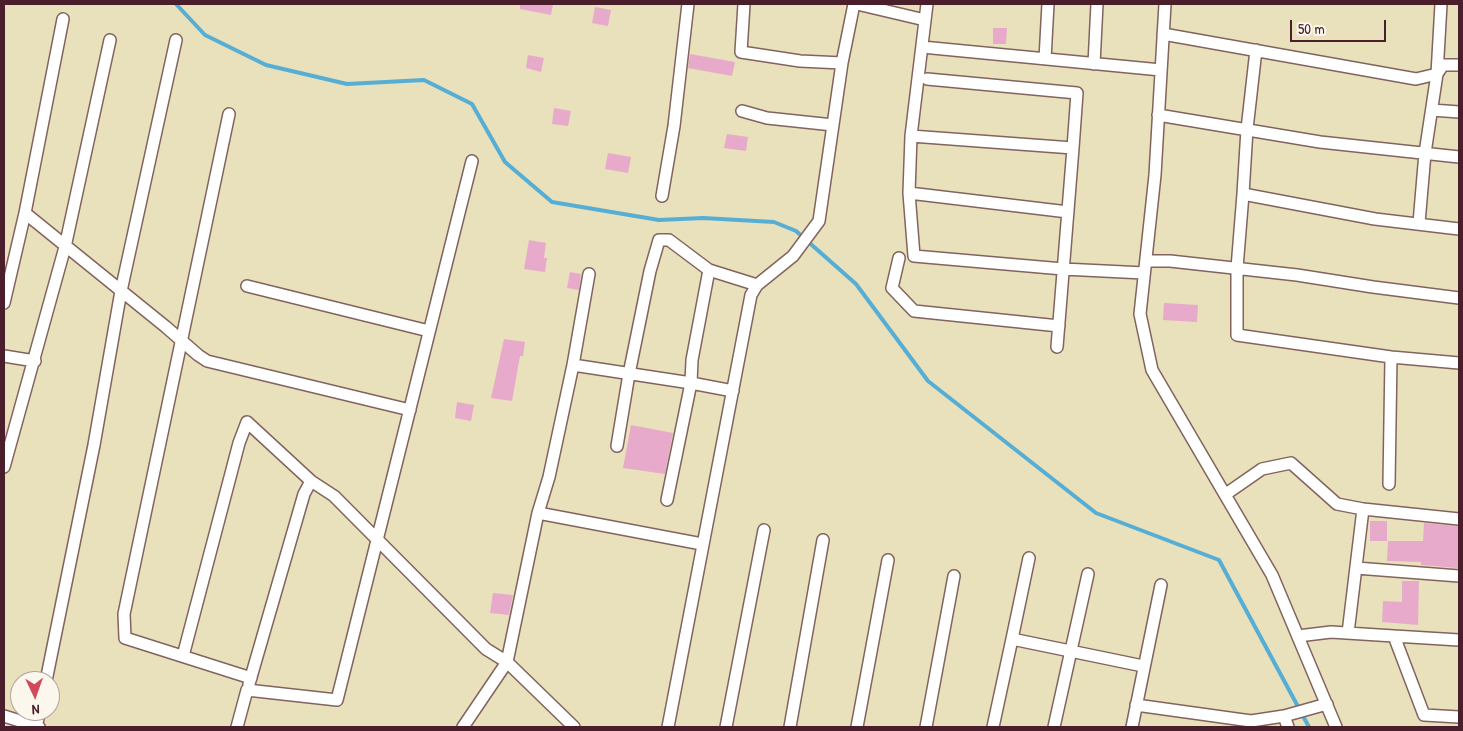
<!DOCTYPE html>
<style>
body{margin:0}
#map{position:relative;width:1463px;height:731px;overflow:hidden;background:#e9e0bc;font-family:"Patrick Hand",sans-serif}
canvas{display:block}
.frame{position:absolute;inset:0;border:5px solid #4a1f2b;pointer-events:none}
.north{position:absolute;left:10px;top:671px;width:50px;height:50px;box-sizing:border-box;background:#fbf7ec;border:1px solid #b4a19f;border-radius:50%;rotate:177deg;font-size:14px;font-weight:700;line-height:20px;text-align:center;color:#4a1f2b}
.north::after{content:'';display:block;margin:auto;width:18px;height:22px;background:#d1495b;clip-path:polygon(50% 0,100% 100%,50% 72%,0 100%)}
.scale{position:absolute;left:1290px;top:20px;width:96px;height:22px;box-sizing:border-box;border:2px solid #4a1f2b;border-top:0;padding-left:6px;font-size:15px;line-height:18px;white-space:nowrap;color:#4a1f2b;-webkit-text-stroke:4px #fbf7ec;paint-order:stroke}
</style>
<div id="map">
<canvas width="1463" height="731"></canvas>
<div class="frame"></div>
<div class="north">N</div>
<div class="scale">50 m</div>
</div>
<script>
const c = document.querySelector('canvas').getContext('2d');
c.lineJoin = 'round';
const shape = rows => new Path2D(rows.map(r => 'M' + r).join(''));
function trace(path, color, width, dash) { c.strokeStyle = color; c.lineWidth = width; c.lineCap = dash ? 'butt' : 'round'; c.setLineDash(dash || []); c.stroke(path); }
function paint(path, color) { c.fillStyle = color; c.fill(path, 'evenodd'); }
trace(shape([
 [176,4,205,35,266,65,347,84,424,80,472,104,505,162,552,202,659,220,703,218,774,222,796,231,856,284,928,381,1096,513,1219,560,1309,727]
]), '#56aed4', 4);
paint(shape([
 [520,4,553,4,551,15,520,9],
 [595,7,611,10,608,26,592,23],
 [993,28,1007,28,1006,44,993,44],
 [690,54,735,62,732,76,688,68],
 [528,55,544,58,541,72,526,68],
 [554,108,571,111,568,126,552,124],
 [727,134,748,137,746,151,724,148],
 [608,153,631,157,628,173,605,169],
 [529,240,546,243,544,258,547,258,545,272,524,269],
 [570,272,581,274,579,290,567,288],
 [1164,303,1198,305,1197,322,1163,320],
 [504,339,525,342,523,356,520,356,512,401,491,398],
 [457,402,474,405,471,421,455,418],
 [631,425,673,433,665,474,623,468],
 [1370,521,1387,521,1387,541,1370,541],
 [1424,523,1459,526,1458,568,1421,565,1421,562,1387,561,1388,541,1423,541],
 [1402,581,1419,581,1418,625,1382,622,1383,601,1402,602],
 [493,593,513,595,509,615,490,613]
]), '#e7aacb');
const minor = shape([
 [744,4,741,52,800,61,842,63],
 [857,4,925,20],
 [927,4,911,136,909,193,914,256,1063,269,1144,273],
 [1165,4,1155,175,1140,314,1152,370,1272,575,1336,727],
 [1163,34,1416,79,1437,74,1441,4],
 [922,47,1161,70],
 [1045,59,1048,4],
 [1094,64,1097,4],
 [927,79,1077,93,1073,148],
 [1432,110,1459,112],
 [742,111,767,118,833,125],
 [229,114,124,614,125,638,251,678],
 [1158,115,1320,142,1459,157],
 [911,136,1073,148,1057,347],
 [909,193,1068,212],
 [1243,194,1247,129,1256,50],
 [662,196,674,126,688,4],
 [25,213,166,327,198,355,207,361,410,410],
 [1419,223,1425,153,1437,74,1443,65,1459,65],
 [1459,229,1375,219,1243,194,1237,268,1237,335,1391,357,1459,363],
 [899,258,892,288,914,311,1059,326],
 [1146,261,1170,261,1297,275,1373,287,1459,298],
 [709,270,692,360,691,383,733,391],
 [247,286,429,331],
 [4,303,25,213,63,19],
 [4,356,35,361],
 [573,365,691,383,667,500],
 [617,446,629,374,650,271,659,240,669,240,709,270,757,285],
 [4,467,65,247,110,40],
 [1389,484,1391,357],
 [1226,494,1262,469,1291,463,1337,504,1363,509],
 [538,513,702,544],
 [1029,558,1012,639,1143,666],
 [1356,568,1459,576],
 [1348,633,1363,509,1459,519],
 [1298,636,1331,632,1394,636,1424,715,1459,717],
 [1394,636,1459,640],
 [183,656,239,443,247,422,311,481,334,496,486,649,507,662,574,727],
 [46,681,94,445,121,291,176,40],
 [249,684,304,494,311,481],
 [1136,705,1251,721,1284,716,1288,727],
 [4,716,39,727],
 [1284,716,1327,704],
 [36,726,40,711],
 [237,727,247,690,337,700,472,161],
 [463,727,507,662,538,513,549,477,573,365,589,274],
 [668,727,751,295,757,285,793,256,819,221,842,63,854,4],
 [726,727,764,530],
 [790,727,823,540],
 [857,727,888,560],
 [926,727,954,576],
 [993,727,1012,639],
 [1054,727,1088,574],
 [1132,727,1161,585]
]);
trace(minor, '#82635e', 14);
trace(minor, '#fff', 11);
</script>
